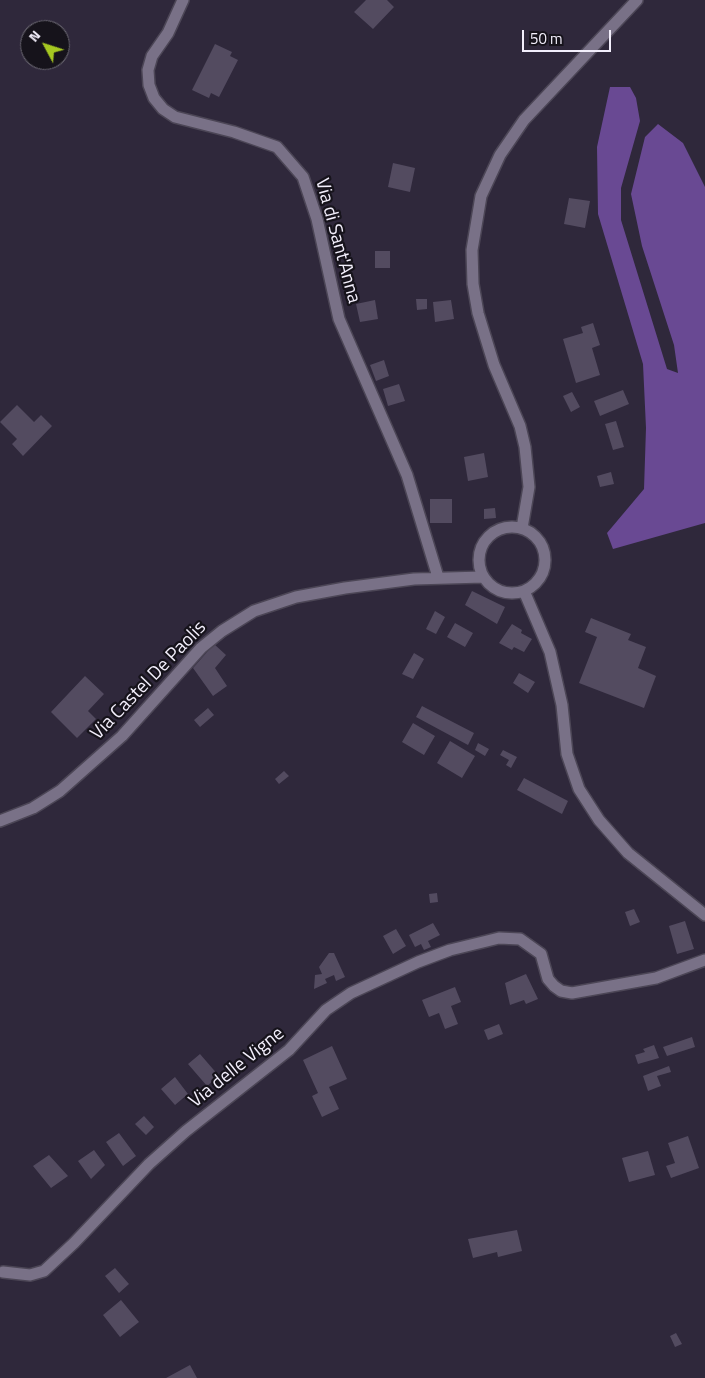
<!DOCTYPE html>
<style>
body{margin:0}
#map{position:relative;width:705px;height:1378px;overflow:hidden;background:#2f283b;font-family:"Titillium Web",sans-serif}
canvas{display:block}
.north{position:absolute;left:20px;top:20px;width:50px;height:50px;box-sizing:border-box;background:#16131b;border:1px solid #6e6b75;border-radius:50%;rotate:310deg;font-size:14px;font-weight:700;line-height:20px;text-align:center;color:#f3effc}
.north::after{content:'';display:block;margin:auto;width:18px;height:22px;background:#a6c821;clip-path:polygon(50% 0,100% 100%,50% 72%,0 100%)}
.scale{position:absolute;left:522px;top:30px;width:89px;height:22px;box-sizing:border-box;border:2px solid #f3effc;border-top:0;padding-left:6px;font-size:15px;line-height:18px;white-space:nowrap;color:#f3effc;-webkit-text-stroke:4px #16131b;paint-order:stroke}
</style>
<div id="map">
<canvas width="705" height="1378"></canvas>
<div class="north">N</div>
<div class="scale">50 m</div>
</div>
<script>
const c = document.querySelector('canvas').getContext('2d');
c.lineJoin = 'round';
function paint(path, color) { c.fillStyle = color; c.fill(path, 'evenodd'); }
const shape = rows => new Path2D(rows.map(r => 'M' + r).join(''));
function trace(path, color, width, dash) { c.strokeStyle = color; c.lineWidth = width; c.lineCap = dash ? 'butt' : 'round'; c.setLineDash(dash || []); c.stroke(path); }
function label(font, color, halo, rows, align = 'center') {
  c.font = font + ' "Titillium Web",sans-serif'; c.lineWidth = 4.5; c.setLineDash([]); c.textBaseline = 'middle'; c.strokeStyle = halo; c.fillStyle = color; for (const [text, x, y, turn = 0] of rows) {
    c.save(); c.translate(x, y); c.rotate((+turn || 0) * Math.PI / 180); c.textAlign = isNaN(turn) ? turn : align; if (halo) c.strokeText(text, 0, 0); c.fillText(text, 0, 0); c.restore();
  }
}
paint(shape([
 [610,87,630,87,636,98,640,121,621,188,621,220,667,369,678,373,674,345,642,246,631,194,645,137,658,124,683,143,705,187,705,523,613,549,607,533,644,489,646,428,643,364,598,214,597,147]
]), '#694993');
paint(shape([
 [366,0,387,0,394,7,373,29,354,12],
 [215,44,232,52,230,56,238,60,219,97,211,93,209,98,192,90],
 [393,163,415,168,410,192,388,187],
 [569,198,590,201,585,228,564,224],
 [375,251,390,251,390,268,375,268],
 [416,299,427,299,427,309,417,310],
 [375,300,378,319,360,322,356,304],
 [451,300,454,319,435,322,433,302],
 [593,323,600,345,592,348,600,375,576,383,563,339,583,333,581,327],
 [384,360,389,376,376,381,370,365],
 [399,384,405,401,388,406,383,389],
 [623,390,629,404,600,416,594,401],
 [572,392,580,407,571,412,563,396],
 [17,405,34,422,41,415,52,426,23,456,12,444,17,439,0,422],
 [616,421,624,447,613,450,605,424],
 [484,453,488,477,468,481,464,457],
 [611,472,614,484,600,487,597,476],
 [430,499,452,499,452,523,430,523],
 [495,508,496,518,484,519,484,509],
 [472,591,505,607,497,624,465,605],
 [435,611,445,617,436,634,426,629],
 [591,618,631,634,628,640,646,647,638,668,656,676,644,708,579,683,597,637,585,632],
 [455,623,473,633,465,647,447,637],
 [512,624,522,630,521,633,532,639,524,652,514,647,512,650,499,643],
 [214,644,226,655,215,668,227,686,213,696,193,668],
 [414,653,424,659,413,679,402,674],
 [519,673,535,682,528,693,513,683],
 [85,676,104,694,88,711,96,719,77,738,51,712],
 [422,706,474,733,468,745,416,717],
 [208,708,214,715,200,727,194,720],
 [413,723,435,736,424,755,402,742],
 [450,741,475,756,462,778,437,763],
 [478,743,489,749,485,756,475,750],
 [503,750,517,757,511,768,506,765,509,760,500,755],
 [284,771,289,776,279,784,275,779],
 [524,778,568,801,562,814,517,790],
 [437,893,438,902,430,903,429,894],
 [634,909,640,922,630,926,625,912],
 [685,921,694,949,677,954,669,926],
 [433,923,440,935,428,941,431,947,424,950,421,944,415,947,409,935],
 [396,929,406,946,393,954,383,936],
 [329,953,334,953,345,977,336,981,334,975,325,979,327,983,314,989,315,975,322,974,319,967],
 [526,974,538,999,526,1004,524,1000,510,1005,505,983],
 [455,987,461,1002,451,1006,458,1024,445,1029,439,1013,429,1017,422,1000],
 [499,1024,503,1034,488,1040,484,1030],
 [692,1037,695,1047,667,1056,663,1047],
 [654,1045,659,1058,638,1064,635,1055,645,1052,643,1049],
 [332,1046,347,1079,329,1087,339,1109,322,1117,312,1096,318,1093,303,1060],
 [200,1054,219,1076,207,1086,188,1064],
 [669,1066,671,1072,657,1076,661,1086,648,1091,643,1076],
 [175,1077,188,1094,175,1105,161,1089],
 [144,1116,154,1127,146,1135,135,1124],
 [119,1133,136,1156,123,1166,106,1142],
 [688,1136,699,1168,671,1178,666,1166,675,1163,668,1143],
 [94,1150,105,1165,91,1179,78,1161],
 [648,1151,655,1175,629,1182,622,1158],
 [49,1155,68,1176,51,1188,33,1166],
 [517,1230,522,1251,498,1257,497,1252,473,1258,468,1239],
 [115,1268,129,1284,119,1293,105,1276],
 [121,1300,139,1322,120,1337,103,1315],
 [676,1333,682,1344,675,1347,670,1336],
 [190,1365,197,1378,166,1378]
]), '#534b60');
const minor = shape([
 [183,0,168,33,152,56,148,70,149,85,154,98,163,109,175,117,234,132,277,147,303,177,317,219,339,319,407,475,438,577],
 '479 560a33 33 0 1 1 66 0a33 33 0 1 1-66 0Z',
 [522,528,529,487,525,447,520,426,494,365,478,313,473,284,472,250,481,196,500,155,524,120,637,0],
 [524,591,550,652,562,705,567,754,579,789,599,820,628,853,705,915],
 [0,821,33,808,60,791,122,736,201,648,222,631,254,611,296,597,345,588,414,579,483,577],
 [3,1272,30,1275,44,1271,74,1243,149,1164,186,1131,289,1050,326,1010,351,993,418,962,450,950,487,941,499,938,520,939,541,954,548,979,554,986,561,991,572,993,656,978,705,960]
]);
trace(minor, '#4c4656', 14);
trace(minor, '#797187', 11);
label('19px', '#f3effc', '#16131b', [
 ["Via di Sant'Anna",337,241,75],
 ["Via Castel De Paolis",149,681,-46],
 ["Via delle Vigne",237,1068,-39]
]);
</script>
